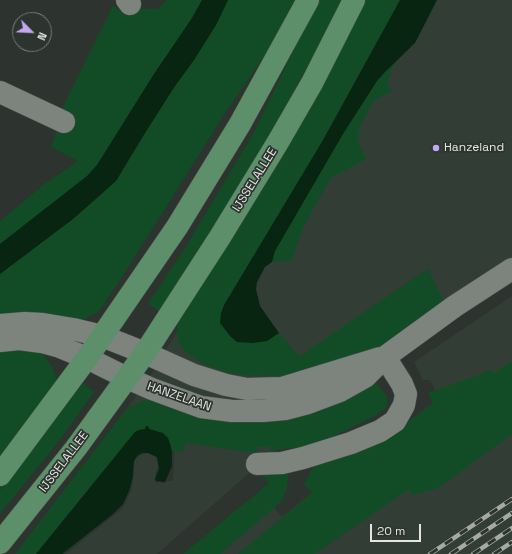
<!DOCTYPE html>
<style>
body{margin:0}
#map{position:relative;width:512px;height:554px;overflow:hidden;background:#2d332e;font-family:"Space Grotesk",sans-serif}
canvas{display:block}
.north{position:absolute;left:12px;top:12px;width:40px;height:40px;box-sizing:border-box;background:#2d332e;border:1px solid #767b76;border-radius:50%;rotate:114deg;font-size:11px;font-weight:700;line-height:16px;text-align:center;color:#e3e6e3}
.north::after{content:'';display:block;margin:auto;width:14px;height:18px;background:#c3a7f2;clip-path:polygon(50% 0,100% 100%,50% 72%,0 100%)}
.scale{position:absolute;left:370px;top:524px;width:51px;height:18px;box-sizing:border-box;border:2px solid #e3e6e3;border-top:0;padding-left:5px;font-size:12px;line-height:14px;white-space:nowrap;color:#e3e6e3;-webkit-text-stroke:3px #2d332e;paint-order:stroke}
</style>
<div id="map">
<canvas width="512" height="554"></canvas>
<div class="north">N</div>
<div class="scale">20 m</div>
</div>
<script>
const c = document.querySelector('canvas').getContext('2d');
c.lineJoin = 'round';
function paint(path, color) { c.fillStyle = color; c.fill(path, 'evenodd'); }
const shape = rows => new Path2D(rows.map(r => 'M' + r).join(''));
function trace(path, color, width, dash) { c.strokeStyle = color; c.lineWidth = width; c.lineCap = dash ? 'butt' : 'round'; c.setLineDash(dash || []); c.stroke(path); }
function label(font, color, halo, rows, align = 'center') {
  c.font = font + ' "Space Grotesk",sans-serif'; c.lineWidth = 3.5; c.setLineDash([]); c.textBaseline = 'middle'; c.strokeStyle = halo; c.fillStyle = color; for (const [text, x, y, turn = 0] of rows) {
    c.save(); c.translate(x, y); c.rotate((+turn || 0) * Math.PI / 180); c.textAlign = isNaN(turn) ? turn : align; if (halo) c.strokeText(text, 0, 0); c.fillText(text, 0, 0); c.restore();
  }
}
paint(shape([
 [364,0,512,0,512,273,372,365,157,554,66,554,123,508,132,489,133,464,136,458,140,455,148,453,157,458,158,466,155,476,155,482,166,483,166,481,173,481,175,446,164,431,151,426,131,432,16,554,143,387,274,175],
 [512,296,512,554,191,554,269,501,282,517,312,493,433,403,428,393,435,390,430,380,423,380,414,362]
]), '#323e35');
paint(shape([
 [167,0,202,0,192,18,154,74,97,165,88,176,0,244,0,221,43,185,78,161,51,147,57,129,63,130,71,112,62,109,113,5,125,15,133,8,157,9],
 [228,0,295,0,266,54,227,110,117,285,99,311,85,319,70,322,0,321,0,274,73,219,116,181,145,133,175,86,194,60,216,25],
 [318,0,344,0,260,154,160,312,148,304,188,243,254,132],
 [366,0,400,0,323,140,224,305,221,313,267,341,279,333,299,356,428,269,445,304,386,344,359,357,301,373,276,376,246,375,226,372,205,365,184,351,178,342,177,329,177,323,324,79],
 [396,61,392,68,387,84,392,91,374,100,360,126,358,142,366,159,332,177,319,198,304,226,291,261,272,262,275,251,343,134,377,81],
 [15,349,37,351,43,354,53,368,56,378,54,388,0,457,0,350],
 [512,361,512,434,438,488,413,495,408,490,314,554,238,554,312,493,304,484,314,465,394,432,433,403,428,393,482,374,490,369,494,373],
 [373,382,376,382,387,396,387,403,385,409,377,415,332,437,301,447,270,451,270,447,257,447,257,453,185,443,184,451,172,452,170,444,156,431,149,429,139,430,135,432,36,554,15,554,127,408,143,401,155,400,202,415],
 [83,383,94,392,59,441,0,514,0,490],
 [289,471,287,489,281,502,220,554,183,554,269,483,261,474]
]), '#114c26');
paint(shape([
 [202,0,228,0,216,25,194,60,175,86,145,133,116,181,73,219,0,274,0,244,87,176,97,165,154,74,192,18],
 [400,0,437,0,415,43,385,72,377,81,343,134,275,251,272,262,265,267,257,282,256,289,260,306,279,333,267,341,253,343,237,342,230,336,220,323,221,313,224,305,323,140],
 [146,426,148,426,149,429,163,433,168,438,170,444,172,452,172,466,165,482,156,481,155,479,159,469,157,457,148,453,142,453,137,456,134,461,133,477,129,491,123,504,113,514,62,554,36,554,135,432,139,430,145,429]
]), '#072511');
const minor = shape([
 [127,0,130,4],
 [0,92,64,122],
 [0,325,25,323,43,324,73,329,102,336,145,353,194,375,226,385,247,389,282,388,380,358],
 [0,341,19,339,42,342,60,347,87,358,127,378,152,389,201,407,232,411,263,411,285,409,308,403,340,391,365,377,385,357,455,306,512,269],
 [257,464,282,463,303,458,351,443,380,431,395,421,404,405,406,394,402,384,385,357]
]);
const major = shape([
 [0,475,87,358,177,227,240,124,308,0],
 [0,543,76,448,145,353,220,237,278,142,312,83,354,0]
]);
trace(minor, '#4b504b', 23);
trace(major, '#4b504b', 23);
trace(minor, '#7d847e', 22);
trace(major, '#5d8f6b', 22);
const rail = shape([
 [430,554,512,499],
 [451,554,512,513],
 [473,554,512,528],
 [494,554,512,542]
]);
trace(rail, '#a6aaa6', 4.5);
trace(rail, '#2d332e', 3, [9]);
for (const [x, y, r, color] of [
 [436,148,4,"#c3a7f2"]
]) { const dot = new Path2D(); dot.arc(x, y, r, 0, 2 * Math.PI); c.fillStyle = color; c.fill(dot); trace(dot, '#2d332e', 1.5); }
label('12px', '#e3e6e3', '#2d332e', [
 ["Hanzeland",444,148]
], 'left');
label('12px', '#e3e6e3', '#2d332e', [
 ["IJSSELALLEE",255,180,-58],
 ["HANZELAAN",179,397,19],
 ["IJSSELALLEE",64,462,-53]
]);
</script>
